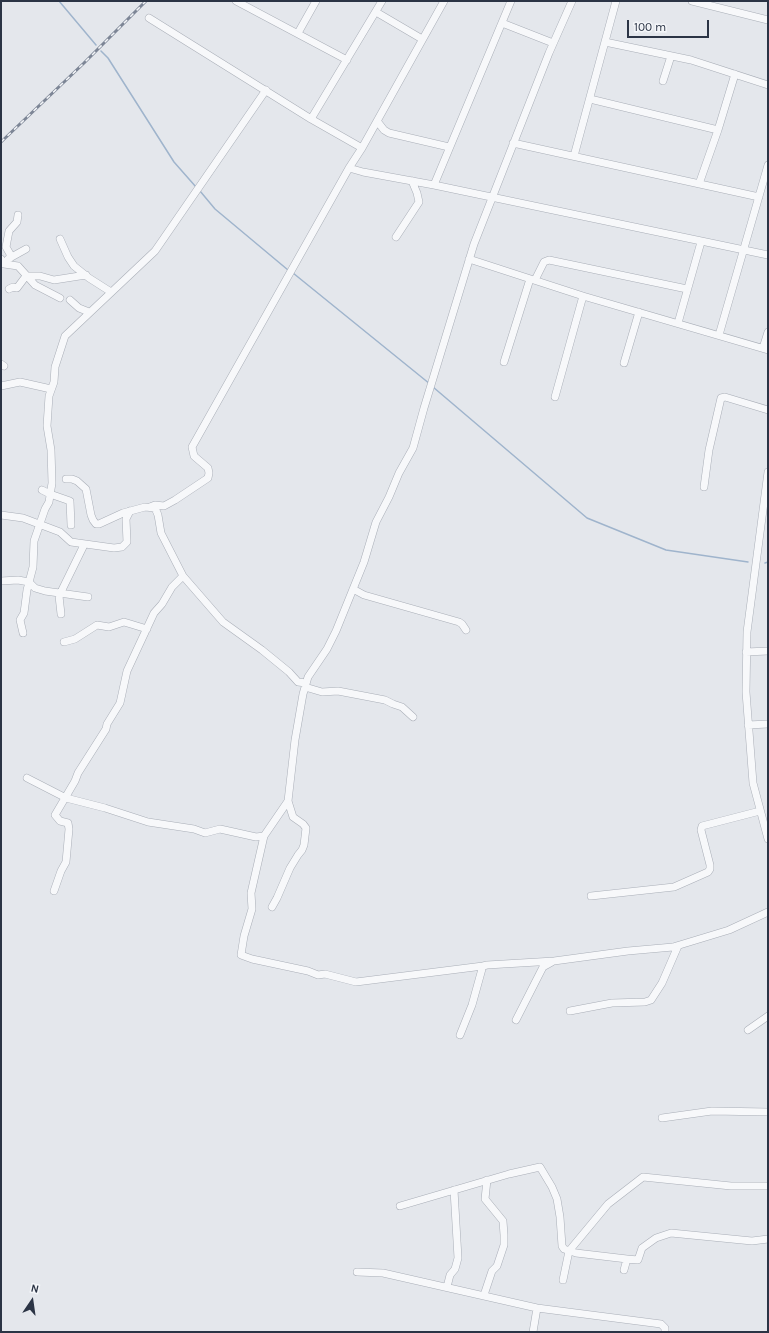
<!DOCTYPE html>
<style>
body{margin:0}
#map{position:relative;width:769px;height:1333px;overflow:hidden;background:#e4e7ec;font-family:Karla,sans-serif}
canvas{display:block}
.frame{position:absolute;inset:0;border:2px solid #2b3445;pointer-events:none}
.north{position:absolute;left:12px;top:1281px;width:40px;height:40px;-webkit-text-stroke:3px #f4f6f9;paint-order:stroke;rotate:13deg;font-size:11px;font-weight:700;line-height:16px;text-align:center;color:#2b3445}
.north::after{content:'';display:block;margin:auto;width:14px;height:18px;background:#2b3445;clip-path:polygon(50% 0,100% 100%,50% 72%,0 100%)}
.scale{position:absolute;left:627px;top:20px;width:82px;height:18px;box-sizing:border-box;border:2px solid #2b3445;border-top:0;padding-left:5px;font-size:12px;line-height:14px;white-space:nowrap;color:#2b3445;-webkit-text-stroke:3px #f4f6f9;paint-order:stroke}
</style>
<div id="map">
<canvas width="769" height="1333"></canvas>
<div class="frame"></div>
<div class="north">N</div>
<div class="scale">100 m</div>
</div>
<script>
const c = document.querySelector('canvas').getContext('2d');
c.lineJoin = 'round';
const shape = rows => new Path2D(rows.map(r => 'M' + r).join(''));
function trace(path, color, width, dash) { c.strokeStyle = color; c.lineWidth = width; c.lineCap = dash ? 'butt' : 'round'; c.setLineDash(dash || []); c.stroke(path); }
trace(shape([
 [59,1,96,45],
 [101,51,108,58,174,162,196,187],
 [200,191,215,209,288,270],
 [293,273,430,384],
 [433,387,587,518,666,550,748,562],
 [765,563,768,562]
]), '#9fb4cc', 1.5);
const minor = shape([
 [236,1,347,60],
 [444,1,362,148,349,168,363,172,434,185,768,255],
 [692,1,768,20],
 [376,12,422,39],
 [149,18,311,119,382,1],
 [502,23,553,43],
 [298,33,316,1],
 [605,42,691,60,768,85],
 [663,81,671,56],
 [590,99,718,130],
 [311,119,362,148],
 [377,121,384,130,389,133,449,147],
 [513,143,759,197],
 [574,156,616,1],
 [699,184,718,130,735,74],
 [434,185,511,1],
 [396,237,419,202,417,193,412,181],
 [60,239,68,257,74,266,89,278,111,292],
 [10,258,10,254,6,247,9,231,17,222,18,215],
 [1,259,4,264,18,266,35,285,60,298],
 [8,259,26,249],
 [469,259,583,296,768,350],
 [535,280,544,262,549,260,687,289],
 [9,289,13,287,17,288,26,276,40,276,54,280,86,275],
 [70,300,79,308,89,312],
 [678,323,701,242],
 [719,335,768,165],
 [763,348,768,332],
 [504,362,530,279],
 [624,363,639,312],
 [1,364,4,366],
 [1,386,20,382,51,389],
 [555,397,583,296],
 [768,472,747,632,746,692,753,783,768,839],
 [66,479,72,479,77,481,86,489,91,515,93,520,96,524,99,524,123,513,145,507,155,508,158,515,161,533,183,576,223,622,262,650,289,672,298,682,306,683],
 [704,487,709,450,721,398,725,397,768,410],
 [42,490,50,494,70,501,71,525],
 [150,507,155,505,164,506,175,500,208,478,209,473,208,468,194,456,192,447,349,168],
 [1,515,23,518,60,532,71,542,114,548,122,547,127,542,126,519,130,511],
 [1,581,18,580,29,582,35,588,45,591,88,597],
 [353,589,364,595,459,622,462,624,466,630],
 [61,614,59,596,84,545],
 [23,633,20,620,24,613,27,590,33,567,34,541,45,509,49,502,52,483,51,450,47,426,49,396,54,382,55,367,65,336,155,251,266,90],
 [64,642,75,639,97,625,109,627,124,622,147,629],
 [746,652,768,651],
 [305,687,322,692,338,691,385,700,393,704,402,707,413,717],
 [748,725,768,724],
 [27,778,66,798,105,808,148,822,194,829,205,833,220,829,256,837,264,836,288,801],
 [264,836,251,893,252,909,244,936,241,955,252,959,308,971,318,975,325,974,356,982,483,966],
 [54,891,61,871,66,862,69,829,68,823,60,821,55,815,75,781,78,773,106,729,107,724,120,703,127,671,154,613,162,604,172,587,183,576],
 [591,896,674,887,708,872,710,869,710,865,701,830,702,826,760,811],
 [272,907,277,898,290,868,298,855,302,850,304,845,306,828,303,824,293,817,288,801,295,740,303,694,308,677,327,649,336,631,364,562,376,522,389,497,399,473,413,448,424,408,474,244,549,53,572,1],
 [570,1011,612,1003,645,1002,651,1000,662,983,678,946],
 [516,1020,543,967,552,962],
 [748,1030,768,1016],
 [460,1035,472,1005,482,969,483,966,487,965,554,961,628,951,673,947,729,930,768,912],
 [662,1118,712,1111,768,1112],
 [400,1206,509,1174,540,1167,552,1187,557,1199,560,1217,562,1246,564,1249,576,1253,627,1259],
 [624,1270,627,1259,638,1260,642,1248,656,1238,671,1233,752,1241,768,1239],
 [357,1272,383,1273,537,1308,661,1324,665,1328,665,1332],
 [563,1280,569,1251,608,1204,643,1177,731,1186,768,1186],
 [447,1287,450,1275,455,1269,458,1258,454,1190],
 [484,1295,492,1271,497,1266,504,1245,504,1235,503,1221,485,1199,487,1180],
 [533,1332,537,1308]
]);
trace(minor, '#a9aeb7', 8);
trace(minor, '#f7f8fa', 7);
const rail = shape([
 [1,142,84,63,146,1]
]);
trace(rail, '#7d8696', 3);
trace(rail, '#f4f6f9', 1.5, [4.5]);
</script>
